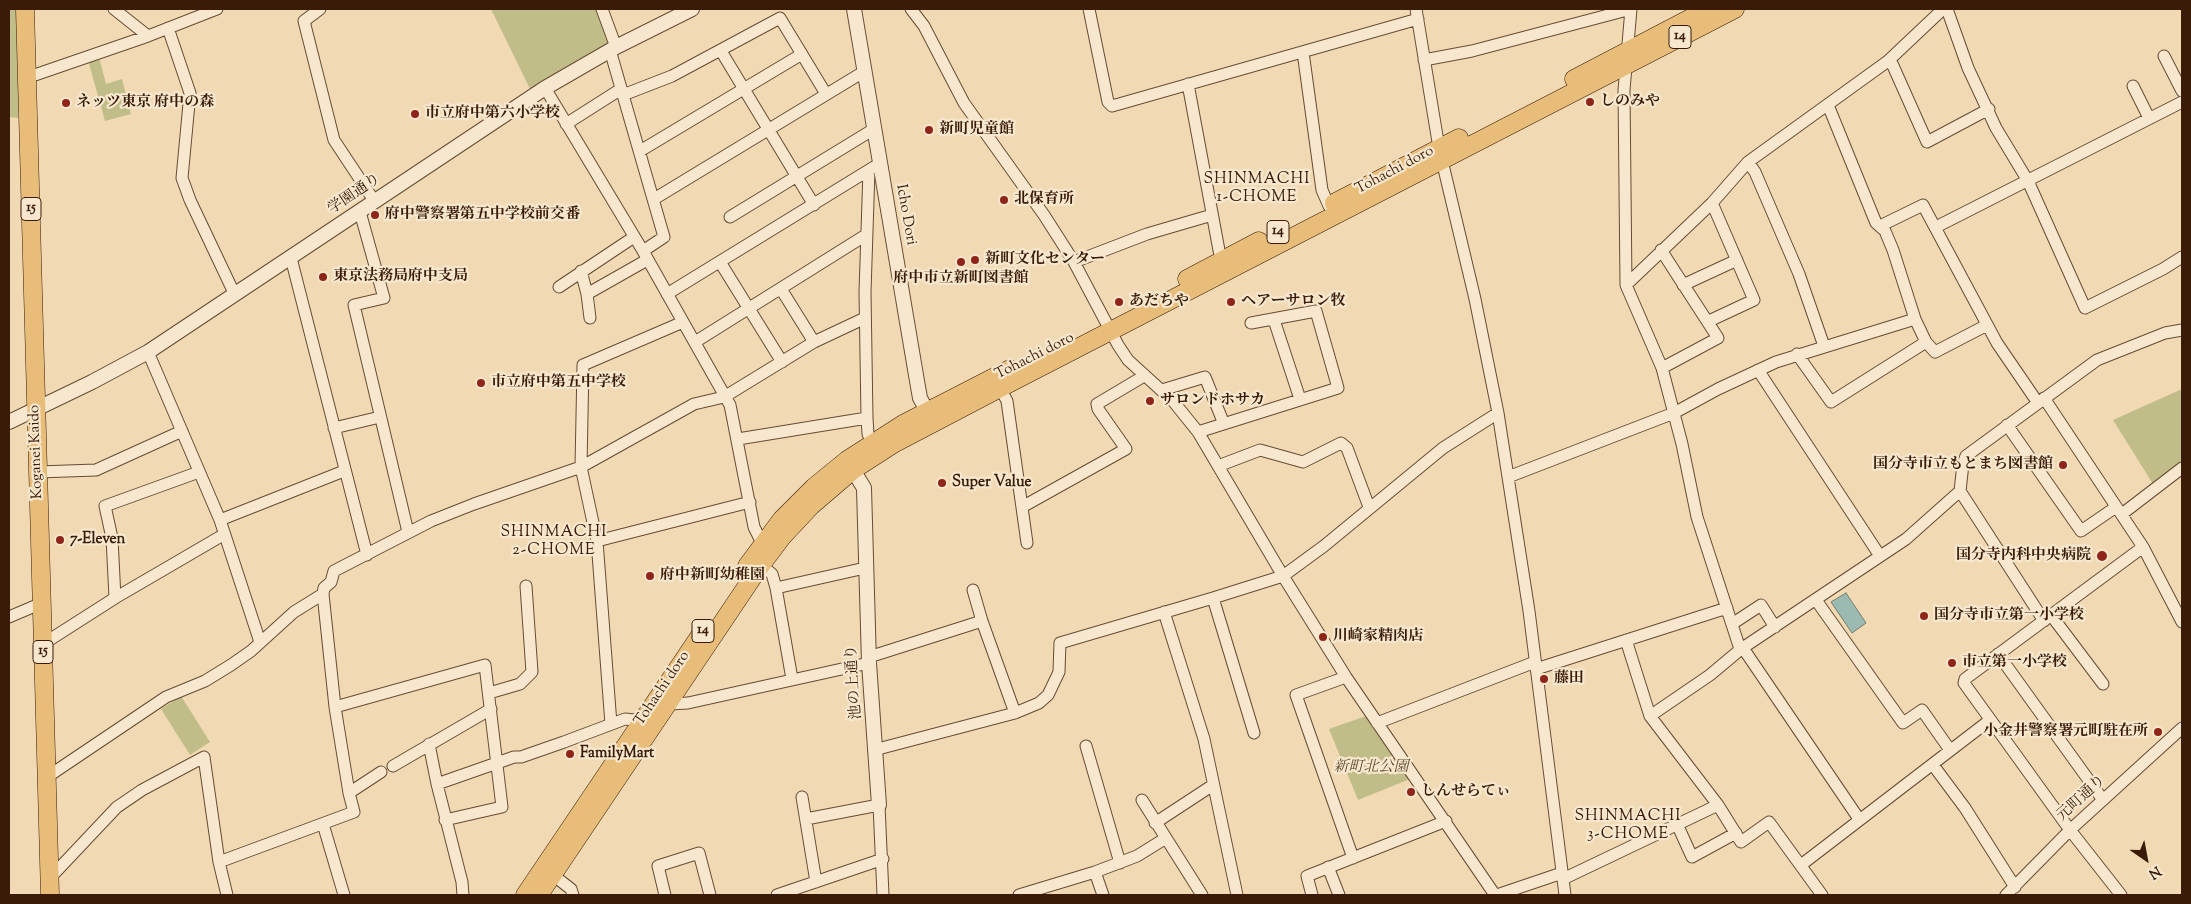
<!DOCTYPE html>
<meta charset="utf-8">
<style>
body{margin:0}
#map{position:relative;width:2191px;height:904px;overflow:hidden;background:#f1dab3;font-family:"Sorts Mill Goudy",serif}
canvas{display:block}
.frame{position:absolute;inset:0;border:10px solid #391b08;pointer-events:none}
.north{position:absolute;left:2121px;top:834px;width:50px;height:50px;-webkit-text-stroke:4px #f6e7ce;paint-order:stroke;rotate:147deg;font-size:14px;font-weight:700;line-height:20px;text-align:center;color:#391b08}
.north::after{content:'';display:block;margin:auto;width:18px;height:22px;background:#391b08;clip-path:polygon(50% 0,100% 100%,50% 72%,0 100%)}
</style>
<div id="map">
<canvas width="2191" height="904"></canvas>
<div class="frame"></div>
<div class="north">N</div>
</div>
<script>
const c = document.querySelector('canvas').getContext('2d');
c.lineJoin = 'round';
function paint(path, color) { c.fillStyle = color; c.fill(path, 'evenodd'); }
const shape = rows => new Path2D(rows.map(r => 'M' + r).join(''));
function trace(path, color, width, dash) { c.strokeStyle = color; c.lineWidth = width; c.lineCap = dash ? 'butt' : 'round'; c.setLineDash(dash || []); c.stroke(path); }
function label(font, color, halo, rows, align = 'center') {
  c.font = font + ' "Sorts Mill Goudy","Noto Serif JP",serif'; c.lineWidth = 4.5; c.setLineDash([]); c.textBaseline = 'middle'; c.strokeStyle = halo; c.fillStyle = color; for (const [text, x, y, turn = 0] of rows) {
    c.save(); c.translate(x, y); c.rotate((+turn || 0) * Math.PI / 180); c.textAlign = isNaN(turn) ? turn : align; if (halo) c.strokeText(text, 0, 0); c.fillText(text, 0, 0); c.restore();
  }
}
paint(shape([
 [9,9,22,9,18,118,9,117],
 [491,9,602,9,614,39,531,91],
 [99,57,106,84,122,79,131,114,105,121,88,60],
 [2182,389,2182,463,2153,484,2113,420],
 [181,696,210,742,190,755,161,709],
 [1366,716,1410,779,1358,800,1329,729]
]), '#c1bd88');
const water = shape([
 [1846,593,1866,623,1852,633,1831,602,1846,593]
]);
paint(water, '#9bbab2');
trace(water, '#747a6e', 1);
const minor = shape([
 [114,9,148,36],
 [320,9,304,21,334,140,375,202],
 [602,9,616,47],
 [911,9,924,26,964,103,1044,215,1074,262,1118,345,1128,360,1173,401,1198,432,1283,576,1346,677,1495,895],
 [1089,9,1108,102,1112,106,1418,19],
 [1416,9,1439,148,1475,299,1498,413,1529,611,1565,895],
 [1631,9,1624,90,1626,285,1662,368,1682,444,1697,517,1739,646,1745,651,1859,819],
 [1947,9,1968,68,1996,128,2028,181,2085,308,2163,269,2182,257],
 [168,28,190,93,182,178,190,200,235,295],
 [610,50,664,237,643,251],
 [721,51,814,205],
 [1303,52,1322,190,1329,206],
 [2164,56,2182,91],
 [1890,59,1927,142,1989,109],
 [1424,60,1472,51,1631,9],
 [26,78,148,36,217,9],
 [1188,84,1221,261],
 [2133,86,2149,118],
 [545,88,643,251,730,405,754,527,762,543],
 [623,95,672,76,780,18,826,94],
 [1828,105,1876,223,1885,231,1893,250,1915,319,1926,342,1935,352,1987,325],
 [566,124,621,89],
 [640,151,802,54],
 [1748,162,1755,172,1799,274,1824,346],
 [869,170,865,292,867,418,868,434,872,442],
 [654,199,865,71],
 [360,212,384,298,354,305,408,532],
 [730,217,874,129],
 [1880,226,1923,205,1997,343,2038,403],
 [1936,227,2182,102],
 [1661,250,1718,338,1662,368],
 [291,258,367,555],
 [720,262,782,362],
 [1074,262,1147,234,1212,215],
 [581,271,587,294,590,318],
 [1626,285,1712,203,1748,162,1888,61,1943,9],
 [1683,285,1737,260],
 [559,287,634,237],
 [781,289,814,342],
 [587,294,647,260],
 [667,294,874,167],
 [1274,320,1300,399],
 [1709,321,1754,300,1712,203],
 [695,342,866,235],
 [148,352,220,520,260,642],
 [1797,354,1831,402,1926,342],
 [1758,370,1880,556],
 [1000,388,1007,401,1027,543],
 [1162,390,1205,377,1224,424],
 [2044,398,2143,547,2182,622],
 [2007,425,2081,531,2116,507],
 [334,428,380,417],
 [1198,432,1338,388,1316,311,1251,323],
 [738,439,867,418],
 [1218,466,1260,450,1303,462,1341,443,1347,448,1369,507],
 [38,472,96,470,182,431],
 [1508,477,1674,413,1718,389,1776,362,1915,319],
 [1960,491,2044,621],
 [1022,507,1126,449,1098,409,1097,404,1144,376],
 [2122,514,2182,468],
 [220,520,344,471],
 [597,541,750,502],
 [761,565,772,574,776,588,792,679],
 [776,588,865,568],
 [973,590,982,621,1015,713],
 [115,598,112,538,105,506,199,472],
 [1213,598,1254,733],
 [1816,600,1903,723,1922,710,1950,750],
 [1164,612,1204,739,1237,895],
 [2051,615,2103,684],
 [9,617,42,603],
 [1732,624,1761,605,1775,627],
 [1626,640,1650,716,1718,805,1741,842,1769,822,1822,895],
 [43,644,115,598,223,535],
 [1998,654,2103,800],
 [869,657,982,621],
 [1536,669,1727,608],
 [1346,677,1296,695,1353,858],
 [489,693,520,684,532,672,526,586],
 [664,706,669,704,688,703,869,663],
 [335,707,485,665,502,807,445,820],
 [1650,716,1710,675,1741,649,1906,539,1960,491,1963,464,1966,456,2097,360,2165,333,2182,330],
 [1377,723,1535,662],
 [611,724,597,541,581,467,583,365,683,322],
 [429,744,437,784],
 [1086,746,1120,863],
 [874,750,1015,713,1039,703,1048,695,1059,672,1060,643,1213,598,1283,576,1324,546,1443,448,1498,413],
 [1933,765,1965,808,2015,887],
 [393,766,491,709],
 [47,777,166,697,205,681,231,665,251,651,294,612,323,594],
 [349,793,381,772],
 [802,797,816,882],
 [1142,800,1202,895],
 [806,819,879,805,883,895],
 [1155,823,1213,785],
 [323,824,344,895],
 [1677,824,1692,857,1736,833],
 [219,862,354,812,349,793,335,707,323,594,324,588,331,582,334,571,431,521,474,504,581,467,694,404,724,397,814,342,865,318],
 [1801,865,1990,720],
 [1328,867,1339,895],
 [1095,872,1137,856,1166,838],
 [553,875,571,889,573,895],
 [50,878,117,807,142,790,204,757,219,862,227,895],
 [1563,879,1718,805],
 [463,895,462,882,437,784,514,757,521,757,564,742,625,719,634,720,647,715],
 [665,895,658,866,699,853,710,895],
 [777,895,883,859],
 [1019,895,1095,872,1103,895],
 [1312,895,1307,876,1446,821],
 [1497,895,1562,873],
 [2006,895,2070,830,2182,728],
 [2121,895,2070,830,1964,683,1965,679,2143,547]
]);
const tertiary = shape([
 [854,9,917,381,920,398,932,420],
 [9,422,92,382,148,352,545,88,616,47,692,9],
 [853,470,864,488,869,663,879,805]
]);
const primary = shape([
 [25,9,50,895],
 [1574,79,1708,9],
 [1334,203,1459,138],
 [1187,279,1259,241],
 [747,566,782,519,814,487,847,460,903,424,1010,369],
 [525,895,703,631],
 [539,895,761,565,782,537,811,506,853,470,895,443,1000,388,1735,9]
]);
trace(minor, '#674b33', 13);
trace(tertiary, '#674b33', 16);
trace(primary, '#391b08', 19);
trace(minor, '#f6e7ce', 11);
trace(tertiary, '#f6e7ce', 14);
trace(primary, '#e8bd7a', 18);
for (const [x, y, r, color] of [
 [1590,102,5,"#8f2418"],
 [66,103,5,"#8f2418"],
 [415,114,5,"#8f2418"],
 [929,130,5,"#8f2418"],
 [1004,200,5,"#8f2418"],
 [375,215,5,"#8f2418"],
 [975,260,5,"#8f2418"],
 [961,262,5,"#8f2418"],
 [323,277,5,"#8f2418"],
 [1119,302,5,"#8f2418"],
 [1231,302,5,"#8f2418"],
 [481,383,5,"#8f2418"],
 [1150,401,5,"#8f2418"],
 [2063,465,5,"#8f2418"],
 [942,483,5,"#8f2418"],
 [60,540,5,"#8f2418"],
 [2102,556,6,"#8f2418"],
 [650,576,5,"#8f2418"],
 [1924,616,5,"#8f2418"],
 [1323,637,5,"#8f2418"],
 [1952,663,5,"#8f2418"],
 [1544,679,5,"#8f2418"],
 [2158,732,5,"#8f2418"],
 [570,754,5,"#8f2418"],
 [1411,792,5,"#8f2418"]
]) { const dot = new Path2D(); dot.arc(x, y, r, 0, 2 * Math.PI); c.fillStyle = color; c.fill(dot); trace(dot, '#f6e7ce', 2); }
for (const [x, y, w] of [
 [1680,37,22],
 [31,209,20],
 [1278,232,22],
 [703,631,22],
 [43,652,20]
]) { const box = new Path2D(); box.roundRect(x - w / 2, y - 11.5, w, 23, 4); c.fillStyle = '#f6e7ce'; c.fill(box); trace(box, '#391b08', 1); }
label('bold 14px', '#391b08', null, [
 ["14",1680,37],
 ["15",31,209],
 ["14",1278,232],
 ["14",703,631],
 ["15",43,652]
]);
label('bold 15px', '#391b08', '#f6e7ce', [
 ["しのみや",1600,102],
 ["ネッツ東京 府中の森",76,103],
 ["市立府中第六小学校",425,114],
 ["新町児童館",939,130],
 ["北保育所",1014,200],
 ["府中警察署第五中学校前交番",385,215],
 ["新町文化センター",985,260],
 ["東京法務局府中支局",333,277],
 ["府中市立新町図書館",961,279,"center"],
 ["あだちや",1129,302],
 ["ヘアーサロン牧",1241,302],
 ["市立府中第五中学校",491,383],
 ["サロンドホサカ",1160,401],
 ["国分寺市立もとまち図書館",2053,465,"right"],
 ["Super Value",952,483],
 ["7-Eleven",70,540],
 ["国分寺内科中央病院",2091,556,"right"],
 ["府中新町幼稚園",660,576],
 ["国分寺市立第一小学校",1934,616],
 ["川崎家精肉店",1333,637],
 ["市立第一小学校",1962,663],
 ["藤田",1554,679],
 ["小金井警察署元町駐在所",2148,732,"right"],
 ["FamilyMart",580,754],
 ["しんせらてぃ",1421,792]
], 'left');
label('15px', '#391b08', '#f6e7ce', [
 ["Tohachi doro",1395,171,-28],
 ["学園通り",355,195,-34],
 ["Icho Dori",905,215,80],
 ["Tohachi doro",1035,357,-27],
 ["Koganei Kaido",37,452,-92],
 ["池の上通り",855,682,-94],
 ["Tohachi doro",663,689,-56],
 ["元町通り",2082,799,-42]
]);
label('italic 15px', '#624c2e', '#f6e7ce', [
 ["新町北公園",1371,768]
]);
c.letterSpacing = '1px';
label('16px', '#391b08', '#f6e7ce', [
 ["SHINMACHI",1257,180],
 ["1-CHOME",1257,198],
 ["SHINMACHI",554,533],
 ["2-CHOME",554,551],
 ["SHINMACHI",1628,817],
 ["3-CHOME",1628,835]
]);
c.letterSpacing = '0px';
</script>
